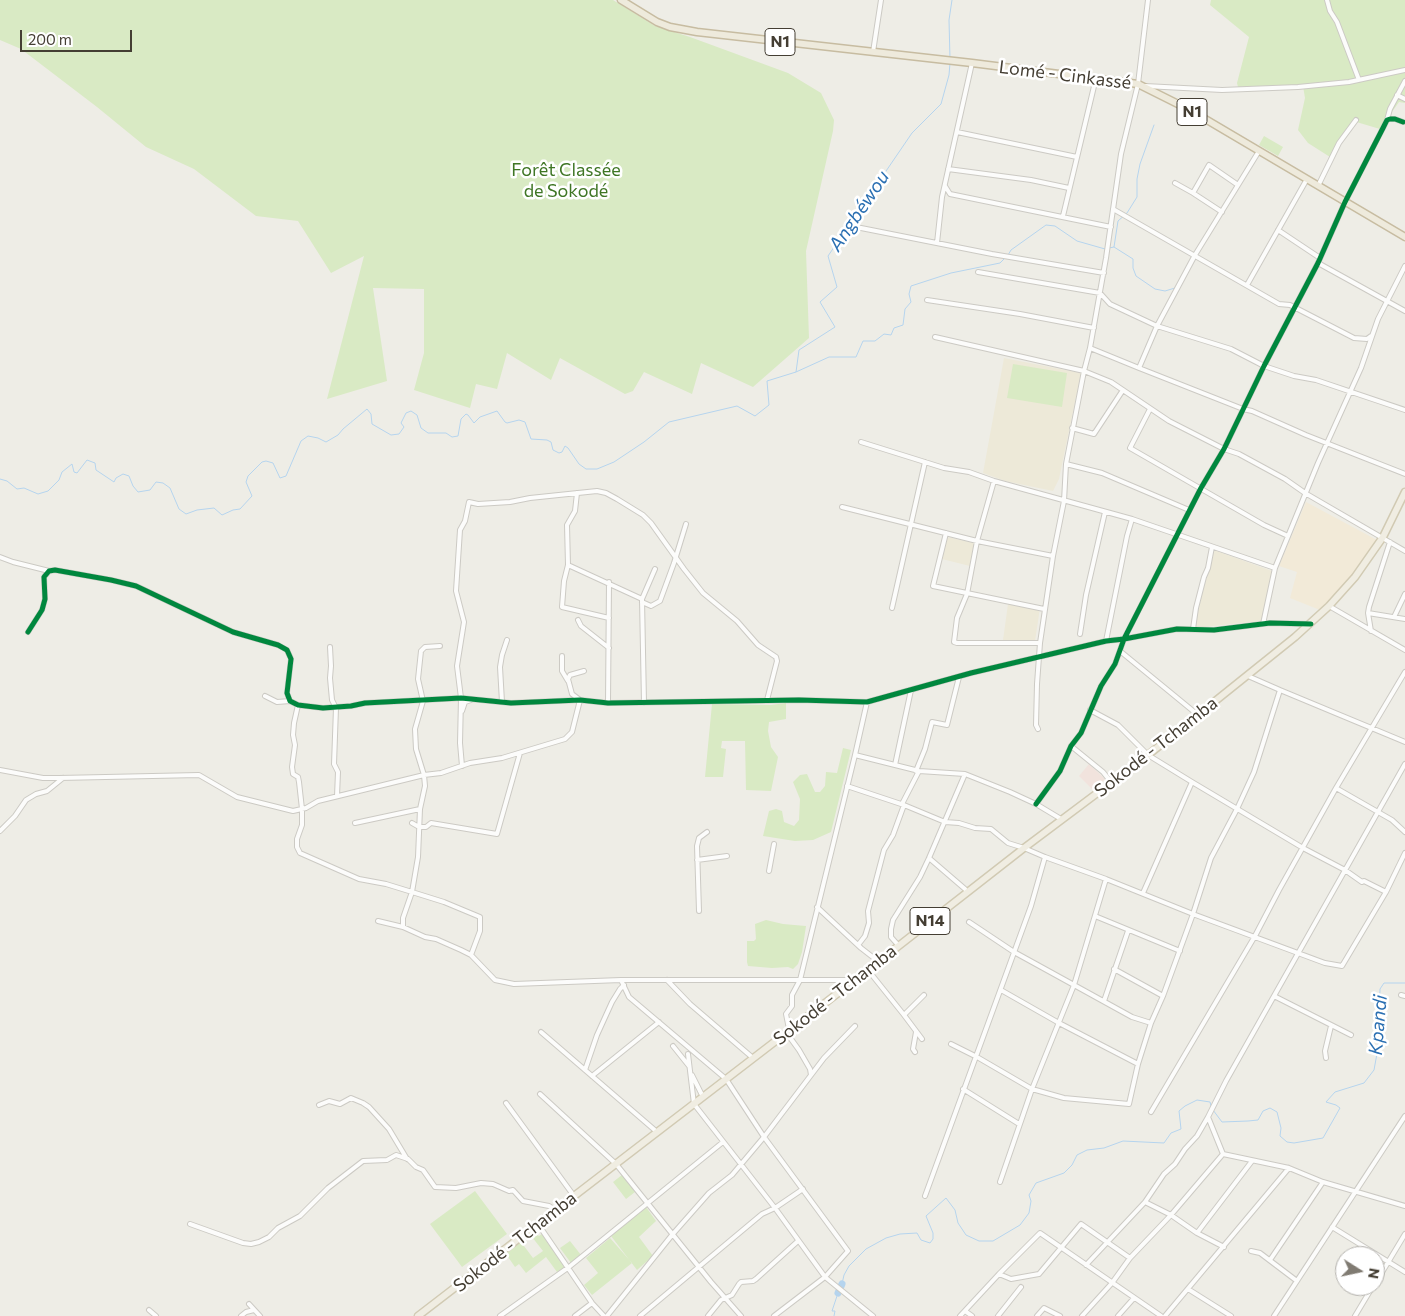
<!DOCTYPE html>
<meta charset="utf-8">
<style>
body{margin:0}
#map{position:relative;width:1405px;height:1316px;overflow:hidden;background:#eeede6;font-family:Commissioner,sans-serif}
canvas{display:block}
.north{position:absolute;left:1335px;top:1246px;width:50px;height:50px;box-sizing:border-box;background:#fff;border:1px solid #b4b2ad;border-radius:50%;rotate:100deg;font-size:14px;font-weight:700;line-height:20px;text-align:center;color:#443e33}
.north::after{content:'';display:block;margin:auto;width:18px;height:22px;background:#807b72;clip-path:polygon(50% 0,100% 100%,50% 72%,0 100%)}
.scale{position:absolute;left:20px;top:30px;width:112px;height:22px;box-sizing:border-box;border:2px solid #443e33;border-top:0;padding-left:6px;font-size:15px;line-height:18px;white-space:nowrap;color:#443e33;-webkit-text-stroke:4px #fff;paint-order:stroke}
</style>
<div id="map">
<canvas width="1405" height="1316"></canvas>
<div class="north">N</div>
<div class="scale">200 m</div>
</div>
<script>
const c = document.querySelector('canvas').getContext('2d');
c.lineJoin = 'round';
function paint(path, color) { c.fillStyle = color; c.fill(path, 'evenodd'); }
const shape = rows => new Path2D(rows.map(r => 'M' + r).join(''));
function trace(path, color, width, dash) { c.strokeStyle = color; c.lineWidth = width; c.lineCap = dash ? 'butt' : 'round'; c.setLineDash(dash || []); c.stroke(path); }
function label(font, color, halo, rows, align = 'center') {
  c.font = font + ' Commissioner,sans-serif'; c.lineWidth = 5; c.setLineDash([]); c.textBaseline = 'middle'; c.strokeStyle = halo; c.fillStyle = color; for (const [text, x, y, turn = 0] of rows) {
    c.save(); c.translate(x, y); c.rotate((+turn || 0) * Math.PI / 180); c.textAlign = isNaN(turn) ? turn : align; if (halo) c.strokeText(text, 0, 0); c.fillText(text, 0, 0); c.restore();
  }
}
paint(shape([
 [1306,502,1377,540,1346,583,1320,610,1290,598,1297,572,1279,566]
]), '#f2ead8');
paint(shape([
 [1004,358,1081,373,1059,479,1053,491,1005,481,983,473],
 [947,537,974,543,970,566,942,559],
 [1214,550,1272,571,1262,621,1193,628],
 [1008,604,1040,608,1035,641,1003,640]
]), '#ede9d8');
paint(shape([
 [1089,764,1105,779,1093,790,1079,776]
]), '#f1e3dd');
paint(shape([
 [0,0,613,0,655,26,690,37,788,73,821,93,834,120,833,131,806,251,809,338,753,387,701,363,692,394,644,372,633,391,625,394,560,358,551,380,507,353,497,389,476,384,470,408,414,390,424,353,424,289,373,288,387,381,327,399,364,256,331,273,298,221,256,216,194,169,146,147,97,107,21,49,0,40],
 [1211,0,1405,0,1405,103,1399,102,1380,129,1353,121,1330,157,1308,143,1298,130,1305,98,1303,86,1238,87,1237,83,1249,37,1210,5],
 [1264,136,1283,147,1278,156,1259,145],
 [1013,364,1067,373,1062,407,1007,398],
 [786,703,786,719,769,722,768,731,771,747,778,757,771,791,746,790,745,741,722,741,721,748,726,749,723,777,705,777,712,704,771,705],
 [843,748,851,750,831,832,813,840,795,841,763,836,769,811,776,809,782,811,784,822,794,826,799,820,800,799,793,782,800,775,807,774,815,792,820,792,825,786,826,772,837,773],
 [766,920,783,924,806,926,802,952,798,964,793,969,788,967,772,968,748,966,747,962,747,941,754,941,756,939,755,924],
 [622,1175,635,1192,626,1199,613,1182],
 [475,1191,507,1234,462,1267,430,1224],
 [646,1207,656,1221,639,1237,653,1256,637,1270,611,1236],
 [543,1233,566,1266,557,1272,546,1257,526,1273,519,1264,515,1267,506,1254,521,1242,533,1258,543,1251,532,1237,536,1234,539,1236],
 [610,1238,632,1263,592,1295,584,1285,598,1273,586,1258],
 [570,1241,581,1255,571,1263,560,1248]
]), '#d9eac4');
trace(shape([
 [950,59,949,20,952,0],
 [1114,247,1133,259,1133,268,1136,276,1155,289,1165,291,1175,288],
 [1109,248,1114,247,1118,221,1127,213,1137,197,1137,179,1140,164,1154,125],
 [1008,255,1011,250,1046,225,1055,226,1077,241,1105,249],
 [796,372,829,357,856,357,863,341,875,341,884,334,891,335,894,328,903,325,905,309,911,302,909,294,911,286,951,273,1000,263,1005,258],
 [0,479,7,481,17,489,24,488,38,494,48,491,59,480,62,472,72,464,74,472,77,473,87,460,95,463,96,470,114,482,116,478,123,474,129,476,133,486,138,492,150,490,156,482,163,483,170,488,179,509,186,514,197,510,214,508,222,515,233,510,240,509,252,496,246,482,248,476,262,462,266,461,273,463,280,478,286,476,301,441,308,436,318,438,326,442,338,435,343,429,367,409,371,414,372,424,391,435,399,434,404,427,401,423,406,413,411,411,417,415,421,428,428,433,446,433,452,437,458,436,461,419,466,414,468,415,474,423,480,417,497,411,505,422,507,423,519,420,525,422,531,439,547,440,551,442,553,450,559,453,562,452,565,446,568,448,579,464,586,469,597,469,614,462,644,442,669,422,737,406,755,416,769,405,767,381,796,372,799,350,835,327,820,302,837,287,828,256,912,133,941,104,949,75,950,63],
 [1213,1110,1222,1122,1248,1121,1258,1120,1263,1111,1270,1108,1277,1112,1281,1128,1280,1136,1287,1142,1294,1143,1323,1138,1340,1108,1336,1105,1326,1102,1335,1092,1364,1083,1374,1070,1378,1048,1380,989,1384,983,1405,983],
 [842,1284,844,1275,849,1266,866,1249,886,1238,900,1234,917,1233,921,1240,930,1243,933,1239,933,1233,926,1216,946,1198,955,1210,958,1223,966,1235,979,1241,993,1241,1020,1225,1029,1213,1031,1201,1029,1195,1036,1183,1064,1173,1072,1165,1077,1155,1087,1150,1104,1148,1123,1141,1164,1143,1171,1133,1181,1129,1179,1111,1185,1106,1197,1100,1210,1102,1211,1106],
 [834,1316,835,1311,832,1311,838,1293]
]), '#b5d4ee', 1);
trace(shape([
 [838,1293,842,1284]
]), '#b5d4ee', 7);
const minor = shape([
 [1327,0,1330,11,1337,22,1359,80],
 [873,52,881,0],
 [1145,86,1222,90,1298,87,1349,82,1405,70],
 [1397,95,1405,99],
 [1387,120,1390,109,1405,81],
 [957,132,1077,157],
 [948,169,1031,180,1069,188],
 [1175,183,1193,193,1222,212],
 [945,186,950,194,1111,227],
 [1318,186,1339,143,1356,120],
 [1193,193,1209,165,1238,185],
 [1113,209,1279,304,1290,305,1354,338,1367,339,1371,336],
 [1063,216,1096,78],
 [856,227,992,254,1104,273],
 [1278,230,1320,258],
 [937,243,942,197,972,63],
 [1318,263,1405,311],
 [978,272,1100,293,1110,304,1157,326,1231,349,1264,366,1294,376,1316,380,1405,410],
 [1247,285,1307,179],
 [927,300,1020,314,1094,328],
 [935,337,1084,371,1111,382,1169,421,1224,449,1239,454,1285,479,1305,493,1405,551],
 [1090,348,1139,368,1157,326,1195,255,1259,151],
 [1139,368,1243,409,1252,411,1306,435,1405,474],
 [1150,409,1130,448,1264,525,1288,536],
 [1072,428,1094,434,1123,390],
 [861,442,944,468,969,472,994,481,1132,519,1275,568],
 [1066,464,1102,473,1189,510],
 [994,481,977,541,967,594,957,618,954,642,957,643,1040,643],
 [577,493,575,511,567,525,568,565,564,581,562,607,609,618],
 [842,507,977,541,1053,556],
 [946,533,933,586,1044,609],
 [0,557,13,562,49,571],
 [568,565,642,599,644,703],
 [642,599,655,569],
 [642,602,651,606,660,601,674,563,686,524],
 [1329,606,1405,650],
 [892,608,925,462],
 [1368,613,1405,619],
 [1394,617,1405,594],
 [578,620,581,626,609,648],
 [1263,624,1275,568,1318,463,1361,368,1378,319,1405,266],
 [1193,629,1196,608,1204,577,1208,568,1212,547],
 [1371,631,1368,613,1369,607,1390,542],
 [28,632,42,610,45,599,44,577,49,571,55,570,111,580,136,586,233,632,278,645,287,650,291,659,287,693,290,701,298,705,323,708,351,706,365,703,461,698,511,703,580,700,608,703,799,700,867,702,971,673,1106,641,1124,639,1177,629,1214,630,1270,623,1308,624],
 [1080,634,1086,595,1105,512],
 [1106,641,1127,536,1132,519],
 [330,647,331,666,330,678,332,700,336,708,334,764,338,772,337,796],
 [1120,651,1198,715],
 [562,656,562,671,568,681],
 [1248,676,1280,690,1254,772,1237,809,1211,858,1193,914,1325,963,1342,966,1386,892,1405,853],
 [1280,690,1405,742],
 [265,696,277,702,290,701],
 [502,702,500,667,502,655,507,640],
 [608,703,609,582],
 [298,705,294,723,293,735,295,745,292,767,293,774,298,777,299,782,302,809,302,825,297,839,297,847,300,853,359,879,386,884,412,892,444,902,480,917,480,931,471,955],
 [1090,710,1118,725,1148,755,1192,782,1303,848,1345,870,1362,882,1364,881,1386,892],
 [462,711,465,702,471,700],
 [1038,729,1036,725,1037,684,1040,643,1053,556,1064,501,1066,464,1084,371,1090,348,1106,258,1121,154,1138,84,1148,0],
 [1071,746,1103,772,1111,782],
 [855,755,919,771,965,774,1010,792,1036,804,1061,819],
 [895,765,911,690],
 [462,766,460,743,461,698,457,666,464,622,456,591,460,530,465,521,469,502,478,504,510,502,530,498,597,491,606,493,617,499,643,515,651,523,684,569,703,593,737,621,758,645,776,657,777,661,767,700],
 [0,770,43,778,59,778,199,775,237,797,293,811,306,808,318,801,424,775,441,773,470,763,502,758,565,739,572,732,580,700,572,694,568,679,570,675,584,671],
 [916,771,925,749,932,722,947,725,959,677],
 [847,786,904,805,945,822,959,823,975,828,991,829,1008,843,1024,848,1045,857,1106,879,1193,914,1163,996,1151,1023,1138,1064,1129,1104,1064,1098,1032,1089,977,1057,951,1044],
 [1336,788,1392,820,1405,832],
 [902,804,919,771],
 [1036,804,1060,771,1071,746,1081,733,1101,686,1115,664,1124,639,1201,488,1224,449,1264,366,1318,263,1345,202,1383,128,1387,120,1390,119,1395,119,1403,122],
 [355,823,420,809],
 [412,823,419,827,426,827,431,823,497,834,520,753],
 [0,831,15,816,26,800,36,794,47,791,63,778],
 [929,858,965,889],
 [697,860,727,856],
 [769,871,774,844],
 [1143,893,1192,782],
 [817,907,861,948,879,962],
 [699,911,697,846,699,838,707,832],
 [1095,916,1180,951],
 [378,921,403,927,425,937,436,939,461,950,471,955,495,980,514,984,621,980,853,980],
 [969,922,1014,952,1074,985,1132,1017,1151,1023],
 [403,927,403,918,412,892,418,857,420,809,425,786,424,775,416,749,415,729,423,701,418,679,421,651,425,647,440,646],
 [858,945,865,936,869,923,868,911,884,850,893,835,904,805],
 [899,946,891,937,891,929,893,920,920,877,929,858,965,774],
 [1114,969,1163,996],
 [868,970,904,1015,924,995],
 [621,980,629,997,726,1079,764,1137,848,1251,825,1277,774,1316],
 [667,980,690,1004,753,1058],
 [1001,990,1059,1023,1138,1064],
 [1401,995,1405,996],
 [1274,996,1351,1035],
 [1104,1001,1128,931],
 [904,1015,922,1039],
 [541,1032,657,1132],
 [673,1046,689,1066],
 [915,1052,913,1049,916,1032],
 [688,1054,694,1104,775,1208,825,1277,873,1316],
 [1326,1058,1325,1051,1331,1026],
 [585,1070,597,1035,612,1002,620,989,624,985],
 [692,1075,703,1097],
 [811,1075,810,1069,799,1050,791,1039,786,1014,792,1006,792,995,800,980,855,755,867,702],
 [592,1076,659,1022],
 [963,1089,1019,1124],
 [540,1094,616,1164,711,1282,741,1316],
 [506,1103,574,1196],
 [319,1105,329,1101,340,1104,351,1098,363,1103,369,1107,389,1129,407,1159],
 [1151,1112,1255,936,1279,890,1336,788,1405,672],
 [1223,1154,1208,1117,1226,1081,1405,764],
 [1223,1154,1289,1168,1323,1182,1405,1206],
 [1000,1182,1032,1089,1074,985,1106,879],
 [925,1196,1031,906,1045,857],
 [1145,1202,1171,1215,1197,1233,1224,1247],
 [190,1224,243,1243,251,1244,259,1242,269,1237,278,1228,300,1216,328,1188,363,1161,387,1160,396,1155,408,1159,416,1167,423,1170,435,1187,456,1188,481,1183,493,1184,509,1191,513,1190,523,1201,549,1206,555,1210],
 [538,1224,592,1303,604,1316],
 [1332,1227,1405,1272],
 [1197,1233,1252,1161],
 [1251,1251,1260,1253,1297,1281],
 [1270,1260,1323,1182],
 [1086,1265,1145,1202,1164,1174,1175,1164,1185,1149,1197,1136,1208,1117],
 [999,1274,1011,1279,1039,1274,1081,1224,1130,1258],
 [1375,1284,1405,1234],
 [1188,1289,1231,1316],
 [249,1304,260,1316],
 [149,1310,156,1316],
 [965,1311,972,1316],
 [241,1316,246,1312,254,1310],
 [500,1316,569,1267,723,1142],
 [575,1316,592,1303],
 [607,1316,672,1235,709,1193,732,1175,764,1137,824,1058,855,1026],
 [640,1316,762,1214,775,1208,803,1189],
 [708,1316,721,1300,732,1295,739,1284,741,1282,753,1281,756,1279,798,1241],
 [960,1316,999,1274,1040,1233,1161,1316],
 [998,1316,1021,1287],
 [1037,1316,1044,1308,1060,1316],
 [1082,1316,1112,1283,1130,1258,1171,1215,1223,1154],
 [1118,1316,1134,1298],
 [1165,1316,1289,1168],
 [1274,1316,1405,1116],
 [1355,1316,1373,1286]
]);
const primary = shape([
 [418,1316,855,980,1024,848,1148,755,1295,637,1329,606,1355,577,1383,537,1405,492]
]);
const trunk = shape([
 [621,0,657,22,670,27,697,32,972,63,1138,84,1190,110,1405,237]
]);
trace(minor, '#cccac4', 6);
trace(primary, '#d1cab3', 9);
trace(trunk, '#c7bca1', 9);
trace(minor, '#fcfcfb', 4);
trace(primary, '#f0ede2', 6);
trace(trunk, '#eeeadc', 6);
trace(shape([
 [28,632,42,610,45,599,44,577,49,571,55,570,111,580,136,586,233,632,278,645,287,650,291,659,287,693,290,701,298,705,323,708,351,706,365,703,461,698,511,703,580,700,608,703,799,700,867,702,971,673,1106,641,1124,639,1177,629,1214,630,1270,623,1311,624],
 [1036,804,1060,771,1071,746,1081,733,1101,686,1115,664,1124,639,1201,488,1224,449,1264,366,1318,263,1345,202,1383,128,1387,120,1390,119,1395,119,1403,122]
]), '#00873e', 5);
for (const [x, y, w] of [
 [780,42,30],
 [1192,112,30],
 [930,921,40]
]) { const box = new Path2D(); box.roundRect(x - w / 2, y - 13.5, w, 27, 4); c.fillStyle = '#fff'; c.fill(box); trace(box, '#443e33', 1); }
label('bold 16px', '#443e33', null, [
 ["N1",780,42],
 ["N1",1192,112],
 ["N14",930,921]
]);
label('18px', '#443e33', '#fff', [
 ["Lomé - Cinkassé",1065,75,7],
 ["Sokodé - Tchamba",1156,747,-38],
 ["Sokodé - Tchamba",835,995,-38],
 ["Sokodé - Tchamba",515,1242,-38]
]);
label('18px', '#3f7625', '#fff', [
 ["Forêt Classée",566,170],
 ["de Sokodé",566,191]
]);
label('italic 19px', '#2a6fb2', '#fff', [
 ["Angbéwou",859,211,-56],
 ["Kpandi",1378,1025,-85]
]);
</script>
